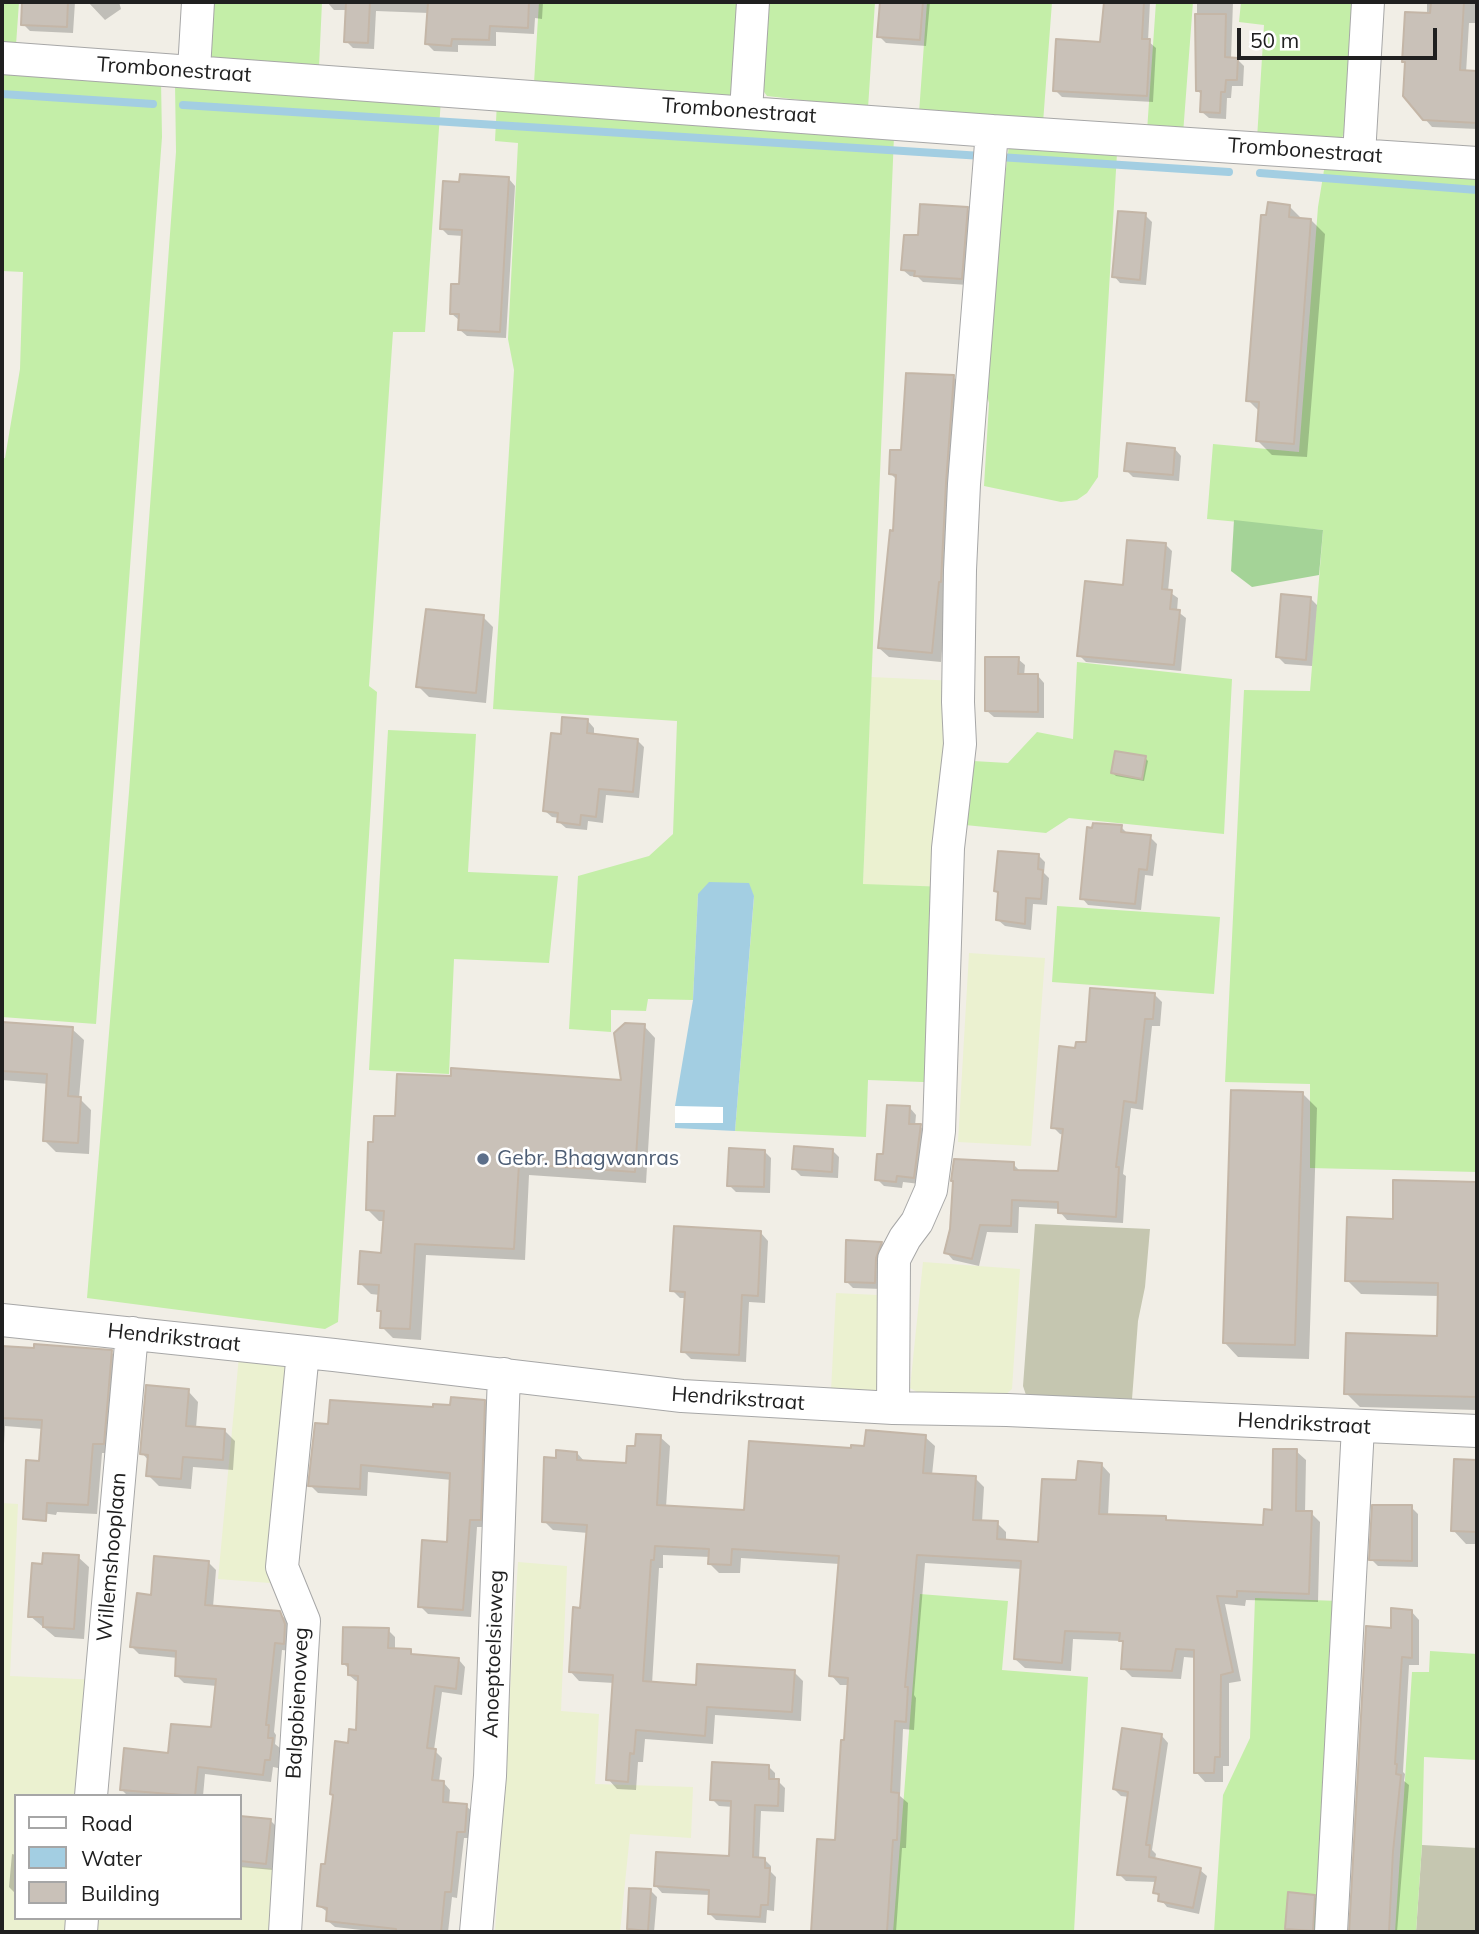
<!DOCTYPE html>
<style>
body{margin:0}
#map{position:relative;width:1479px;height:1934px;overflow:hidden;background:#f1eee6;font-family:Mulish,sans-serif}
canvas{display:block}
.frame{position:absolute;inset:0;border:4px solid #202020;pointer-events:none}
.legend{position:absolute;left:14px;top:1794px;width:228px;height:126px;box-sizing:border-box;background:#fff;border:2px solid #a6a6a6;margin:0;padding:9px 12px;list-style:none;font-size:21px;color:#202020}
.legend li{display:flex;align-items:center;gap:14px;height:35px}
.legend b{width:35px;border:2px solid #a6a6a6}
.scale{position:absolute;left:1237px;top:28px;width:200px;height:32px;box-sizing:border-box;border:4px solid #202020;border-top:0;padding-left:9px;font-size:21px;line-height:24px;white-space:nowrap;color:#202020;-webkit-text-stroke:5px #fff;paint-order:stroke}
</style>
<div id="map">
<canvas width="1479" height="1934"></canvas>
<div class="frame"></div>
<ul class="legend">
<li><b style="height:9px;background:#fff"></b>Road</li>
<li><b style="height:19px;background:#a3cee2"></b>Water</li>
<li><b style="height:19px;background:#c9c1b8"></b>Building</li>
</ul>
<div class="scale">50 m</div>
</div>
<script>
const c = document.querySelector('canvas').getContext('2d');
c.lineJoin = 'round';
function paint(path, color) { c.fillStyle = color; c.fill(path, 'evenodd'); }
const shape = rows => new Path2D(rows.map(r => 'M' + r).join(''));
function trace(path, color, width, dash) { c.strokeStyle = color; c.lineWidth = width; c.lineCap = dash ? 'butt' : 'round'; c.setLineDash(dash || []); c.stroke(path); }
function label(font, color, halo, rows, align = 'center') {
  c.font = font + ' Mulish,sans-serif'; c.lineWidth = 5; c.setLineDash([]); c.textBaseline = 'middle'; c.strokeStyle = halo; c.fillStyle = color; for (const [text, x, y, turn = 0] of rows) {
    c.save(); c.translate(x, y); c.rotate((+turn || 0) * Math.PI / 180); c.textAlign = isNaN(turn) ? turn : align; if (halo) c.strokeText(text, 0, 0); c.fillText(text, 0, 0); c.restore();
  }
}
paint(shape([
 [1035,1224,1150,1229,1145,1287,1138,1321,1132,1399,1026,1395,1023,1386],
 [1422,1845,1477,1848,1477,1932,1416,1932]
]), '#c5c6b0');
paint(shape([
 [871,677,957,681,949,887,863,885],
 [969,953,1045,958,1031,1146,958,1142],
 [923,1262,1020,1269,1012,1389,1004,1396,917,1392,910,1388],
 [836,1293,898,1296,879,1393,831,1391],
 [239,1356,305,1363,283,1584,218,1579],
 [2,1503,18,1504,10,1676,100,1680,96,1796,16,1796,16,1918,240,1918,240,1866,289,1870,284,1932,2,1932],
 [518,1562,567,1566,561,1711,599,1714,595,1784,693,1787,691,1838,630,1834,620,1932,495,1932]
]), '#ebf1d0');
paint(shape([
 [2,2,19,2,16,45,2,44],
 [206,2,322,2,319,67,224,60,212,57,207,50],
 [539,2,746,2,734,97,534,83],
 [763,2,875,2,868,108,767,96,762,89],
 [927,2,1052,2,1043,123,919,113],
 [1156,2,1193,2,1183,134,1147,131],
 [1241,2,1354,2,1347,124,1342,138,1257,139,1264,25,1239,22],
 [2,69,161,81,162,137,96,1024,2,1017,2,459,5,458,20,369,23,272,2,271],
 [175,83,441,99,425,332,393,332,369,686,377,692,371,804,338,1322,325,1329,87,1298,129,792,176,152],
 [497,102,894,136,863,884,949,887,950,1083,868,1080,866,1137,735,1131,754,897,748,883,698,894,693,1000,648,999,646,1011,611,1010,611,1032,569,1029,578,876,649,856,673,834,677,721,493,709,514,370,508,339,518,143,495,141],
 [1009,145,1117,153,1098,477,1087,493,1077,500,1061,502,984,486,989,403,979,363,996,201,1004,185],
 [1325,164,1477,175,1477,1172,1310,1168,1310,1084,1225,1082,1244,690,1310,691,1323,530,1207,519,1213,444,1299,452,1318,207],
 [1077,662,1232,679,1224,834,1069,818,1046,833,965,825,973,761,1008,763,1037,732,1073,739],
 [388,730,476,734,468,872,558,876,549,963,454,959,449,1074,369,1070],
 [1057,906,1220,917,1214,994,1052,982],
 [920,1594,1008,1601,1002,1670,1088,1677,1074,1932,893,1932],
 [1255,1598,1339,1601,1320,1932,1214,1932,1223,1795,1250,1738],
 [1430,1651,1477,1654,1477,1760,1424,1757,1422,1845,1416,1932,1395,1932,1412,1672,1429,1672]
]), '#c4eea8');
paint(shape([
 [1234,520,1323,530,1319,575,1252,587,1231,571]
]), '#a4d397');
paint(shape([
 [709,882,749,883,754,896,735,1131,675,1128,675,1106,693,1000,698,894]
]), '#a3cee2');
paint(shape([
 [675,1106,723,1107,723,1123,675,1123]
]), '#fff');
paint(shape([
 [24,2,75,2,73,33,30,31,23,24],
 [88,2,119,2,121,9,105,20],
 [327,2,543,2,542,19,535,18,534,34,496,32,496,46,458,45,458,52,434,51,427,44,429,13,376,11,374,49,353,48,346,41,347,10,334,10],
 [882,2,930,2,926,46,886,43,879,36],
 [1105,2,1150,2,1148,41,1156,48,1153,102,1062,97,1055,90,1101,44],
 [1197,2,1233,2,1231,59,1237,59,1244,66,1243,86,1232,86,1231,98,1227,98,1226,119,1209,118,1202,112,1202,95,1197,90],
 [1427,2,1477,2,1477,23,1469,23,1466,73,1477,73,1477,129,1432,127,1425,119,1404,61,1427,15],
 [509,179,515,186,506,338,467,336,460,330,459,320,452,314,461,286,463,236,448,235,441,228,461,184],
 [1289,206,1303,220,1311,220,1325,234,1307,457,1272,455,1258,441,1260,412,1248,400],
 [967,209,974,215,968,285,923,282,918,277,910,276,903,270,919,237],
 [1145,215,1152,222,1146,285,1120,283,1114,276],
 [2,298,4,301,2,372],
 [953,377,963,386,941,662,889,657,879,648,895,533,898,481,891,474],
 [1175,449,1181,456,1179,481,1133,477,1126,470],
 [1165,544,1172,551,1168,591,1178,598,1177,611,1186,618,1181,671,1086,662,1079,655,1125,587],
 [1310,598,1317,605,1312,666,1285,664,1278,657],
 [483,617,493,627,486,703,429,697,418,686],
 [1018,659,1025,665,1024,676,1038,676,1044,683,1044,718,994,717,987,711],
 [588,721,594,728,594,736,637,740,644,747,639,798,606,795,603,823,588,821,587,830,566,828,559,822,560,818,552,817,545,811,563,736],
 [1145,758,1148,761,1144,781,1116,776,1113,773],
 [1121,827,1129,835,1150,837,1157,844,1153,876,1145,875,1141,910,1088,905,1082,898],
 [1038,855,1045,862,1044,873,1049,878,1047,905,1033,904,1031,930,1005,926,998,920,999,894,996,891],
 [1155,995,1162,1002,1160,1026,1152,1026,1143,1110,1131,1108,1123,1174,1126,1176,1123,1223,1067,1220,1060,1212,1060,1209,1019,1207,1018,1233,987,1232,979,1266,953,1260,946,1252,1013,1164,1021,1172,1059,1173,1064,1135,1060,1134,1053,1127,1077,1050],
 [2,1024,72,1029,84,1040,79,1098,91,1110,89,1154,56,1152,45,1141,49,1084,2,1080],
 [644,1026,655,1038,646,1183,529,1175,525,1260,426,1255,421,1340,393,1338,382,1327,382,1314,379,1310,380,1295,371,1294,360,1283,383,1255,385,1221,379,1221,368,1210,375,1144,397,1118,623,1082],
 [1303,1094,1317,1108,1309,1359,1238,1357,1224,1342],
 [910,1108,916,1115,915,1126,920,1126,927,1133,920,1184,903,1182,902,1188,884,1186,877,1179,885,1156],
 [832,1150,839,1157,838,1178,801,1176,794,1169],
 [764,1151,771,1158,770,1193,736,1192,729,1185],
 [1395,1181,1477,1183,1477,1410,1360,1407,1346,1393,1438,1337,1439,1296,1361,1294,1347,1280,1394,1221],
 [761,1233,768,1241,765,1303,749,1302,746,1362,691,1359,683,1351,686,1298,680,1298,672,1290],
 [848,1242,882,1243,888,1250,882,1289,853,1288,846,1281],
 [2,1348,111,1352,121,1362,113,1453,102,1453,97,1514,57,1512,56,1515,35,1512,43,1429,5,1426,4,1444,2,1444],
 [188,1391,198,1402,196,1428,225,1431,235,1441,233,1470,193,1467,191,1489,159,1486,148,1475,149,1461,142,1453],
 [484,1402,492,1410,488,1527,477,1527,471,1617,428,1614,420,1606,449,1543,452,1480,368,1472,367,1496,318,1493,310,1485,330,1426],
 [660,1437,670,1446,666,1507,746,1512,853,1450,925,1437,935,1446,932,1475,975,1478,984,1487,982,1522,997,1523,1006,1532,1006,1542,1040,1544,1078,1482,1101,1464,1110,1474,1108,1516,1265,1527,1274,1512,1296,1451,1306,1460,1305,1513,1311,1513,1320,1522,1318,1602,1246,1600,1245,1606,1225,1604,1241,1681,1229,1683,1229,1766,1223,1766,1223,1782,1205,1782,1196,1772,1196,1658,1184,1657,1181,1679,1132,1677,1123,1668,1124,1644,1122,1641,1073,1639,1071,1671,1025,1668,1015,1659,1022,1569,925,1563,914,1695,916,1698,914,1730,903,1729,900,1796,908,1803,906,1848,902,1848,896,1932,813,1932,819,1841,837,1842,846,1742,850,1685,840,1685,831,1675,840,1564,741,1558,740,1573,719,1573,709,1563,710,1557,663,1555,663,1568,659,1568,652,1684,698,1687,794,1672,803,1681,801,1721,715,1715,713,1744,645,1739,643,1762,638,1762,636,1790,617,1789,608,1779,614,1683,579,1681,570,1671,582,1610,588,1533,553,1530,544,1521,557,1460,577,1453,585,1462,628,1464,636,1448],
 [1456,1461,1477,1461,1477,1544,1466,1544,1453,1530],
 [1411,1507,1418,1514,1418,1567,1378,1566,1371,1559],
 [78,1557,89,1567,84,1639,55,1637,30,1616,44,1566],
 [208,1562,216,1570,213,1607,279,1613,288,1621,293,1633,292,1651,282,1650,274,1732,276,1735,275,1744,280,1748,278,1768,273,1767,271,1782,205,1774,203,1796,128,1796,122,1790,170,1755,212,1729,217,1686,184,1683,176,1675,178,1658,139,1654,131,1646,152,1596],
 [1411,1611,1419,1620,1419,1665,1409,1665,1403,1772,1405,1774,1404,1781,1409,1785,1397,1932,1351,1932,1367,1628,1393,1630],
 [388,1630,395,1637,395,1650,410,1651,415,1656,459,1660,465,1667,462,1695,442,1692,434,1750,442,1758,439,1782,444,1783,450,1790,449,1804,466,1806,473,1812,471,1838,464,1838,457,1898,452,1897,448,1932,379,1932,335,1927,328,1921,329,1913,319,1906,327,1866,335,1797,331,1794,349,1745,358,1732,360,1681,356,1681,349,1675,349,1669,343,1663],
 [1162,1736,1168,1743,1152,1850,1156,1854,1155,1860,1200,1870,1207,1876,1199,1914,1167,1907,1155,1892,1157,1882,1126,1881,1119,1874,1129,1797,1121,1796,1114,1789],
 [768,1766,775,1773,775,1781,778,1781,785,1788,784,1812,761,1811,759,1859,764,1859,771,1866,771,1872,776,1877,774,1911,767,1910,766,1923,716,1920,709,1913,710,1895,662,1893,656,1886,731,1858,733,1807,719,1806,712,1799],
 [240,1817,270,1820,277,1827,273,1870,240,1867],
 [12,1854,16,1855,16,1894,9,1887],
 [650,1890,657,1897,654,1932,632,1932,629,1929],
 [1314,1896,1321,1903,1319,1932,1291,1932,1287,1928]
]), '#0003');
trace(shape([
 [2,94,153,104],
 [183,105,982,156],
 [999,157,1229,172],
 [1260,173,1477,190]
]), '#a3cee2', 8);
const building = shape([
 [22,2,68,2,67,27,21,25,22,2],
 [346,2,370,2,368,43,344,42,346,2],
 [428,2,529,2,528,28,490,26,489,40,452,39,451,46,425,44,428,2],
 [880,2,923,2,920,40,877,37,880,2],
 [1104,2,1144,2,1142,39,1150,39,1147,96,1053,91,1056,39,1100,42,1104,2],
 [1431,2,1464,2,1460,70,1477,71,1477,123,1423,120,1403,96,1405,62,1402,62,1405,12,1430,13,1431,2],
 [1195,14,1226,14,1225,57,1238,58,1237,80,1226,80,1225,92,1221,92,1220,113,1200,112,1201,91,1196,91,1195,14],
 [460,174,509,177,500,332,458,330,459,314,450,314,451,284,459,284,462,230,440,229,443,181,459,182,460,174],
 [1268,202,1290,205,1289,217,1311,219,1294,444,1256,441,1259,402,1246,401,1261,215,1266,215,1268,202],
 [920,204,968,207,962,279,914,276,915,271,901,270,904,235,918,235,920,204],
 [1118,211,1146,213,1140,280,1112,277,1118,211],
 [906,373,954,375,946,483,941,582,939,582,932,653,878,648,890,530,893,531,896,475,889,474,890,450,901,450,906,373],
 [1127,443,1175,448,1173,475,1124,471,1127,443],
 [1127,540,1166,543,1162,589,1172,590,1170,609,1180,610,1174,665,1077,656,1085,581,1123,585,1127,540],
 [1281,594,1311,597,1306,660,1276,657,1281,594],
 [426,609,484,615,476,693,416,687,426,609],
 [985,657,1019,657,1018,674,1038,674,1038,712,985,711,985,657],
 [562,717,588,719,587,733,638,739,633,792,599,789,596,817,581,815,580,825,557,822,558,813,543,811,551,733,561,734,562,717],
 [1115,751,1146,756,1142,779,1111,773,1115,751],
 [1093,823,1122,825,1121,832,1151,835,1147,870,1139,869,1135,904,1080,899,1087,827,1092,828,1093,823],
 [998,851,1039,854,1038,869,1043,870,1041,899,1026,898,1025,924,996,920,998,892,994,891,998,851],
 [1090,988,1155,993,1153,1019,1145,1019,1136,1103,1124,1101,1116,1167,1119,1167,1116,1217,1058,1213,1058,1202,1012,1200,1011,1226,980,1225,972,1259,944,1253,950,1229,953,1181,951,1181,954,1159,1014,1162,1014,1170,1058,1171,1063,1129,1051,1128,1059,1046,1075,1048,1076,1042,1086,1042,1090,988],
 [2,1022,73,1027,68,1096,81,1097,78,1143,43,1141,47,1074,2,1071,2,1022],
 [625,1023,645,1024,635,1172,519,1164,514,1249,415,1244,410,1329,380,1328,381,1311,377,1311,379,1285,358,1284,360,1251,381,1253,384,1211,366,1210,368,1142,373,1142,374,1116,395,1116,397,1074,451,1076,451,1068,621,1080,614,1033,625,1023],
 [1231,1090,1303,1092,1295,1345,1223,1343,1231,1090],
 [887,1105,910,1106,909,1124,921,1124,914,1178,897,1176,896,1182,875,1180,877,1154,883,1154,887,1105],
 [794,1146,833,1149,832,1172,792,1169,794,1146],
 [729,1148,765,1150,764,1187,727,1186,729,1148],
 [1393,1180,1477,1182,1477,1397,1344,1394,1346,1333,1437,1336,1438,1283,1345,1281,1347,1217,1393,1219,1393,1180],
 [674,1226,761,1231,758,1296,742,1295,739,1355,681,1352,685,1292,670,1291,674,1226],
 [846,1240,882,1242,876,1258,875,1283,845,1282,846,1240],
 [34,1344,112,1350,104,1444,93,1444,88,1505,47,1503,46,1521,23,1519,26,1460,39,1461,42,1420,2,1418,2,1346,34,1348,34,1344],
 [146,1385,189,1389,186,1426,225,1429,223,1460,183,1457,181,1479,146,1476,148,1455,140,1454,146,1385],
 [451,1397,485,1400,481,1520,470,1520,463,1610,418,1607,422,1540,447,1542,450,1473,361,1465,360,1489,308,1486,315,1423,328,1424,330,1400,433,1407,433,1404,450,1405,451,1397],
 [866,1430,926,1435,923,1473,976,1476,973,1520,998,1521,997,1539,1038,1542,1042,1479,1076,1480,1078,1461,1102,1463,1099,1514,1166,1516,1166,1520,1263,1525,1264,1509,1272,1510,1273,1449,1297,1449,1296,1511,1312,1511,1309,1594,1237,1591,1237,1597,1217,1596,1233,1672,1221,1675,1220,1757,1215,1757,1214,1773,1194,1773,1194,1650,1176,1649,1172,1671,1121,1669,1123,1641,1119,1641,1120,1633,1065,1631,1062,1663,1014,1659,1021,1561,917,1555,905,1687,908,1687,906,1722,895,1721,891,1792,899,1793,897,1840,893,1840,887,1932,811,1932,817,1839,835,1840,841,1740,844,1740,848,1678,829,1676,839,1556,732,1549,731,1565,708,1564,709,1549,655,1546,654,1560,651,1560,643,1681,696,1685,697,1664,795,1670,792,1712,707,1707,705,1736,636,1730,634,1754,630,1753,628,1782,606,1780,613,1675,569,1672,573,1607,580,1608,587,1525,542,1522,544,1457,556,1458,556,1450,577,1452,577,1460,626,1463,627,1446,635,1446,636,1434,661,1435,657,1505,744,1510,749,1441,851,1448,851,1445,864,1446,866,1430],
 [1454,1459,1477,1460,1477,1532,1451,1531,1454,1459],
 [1372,1505,1412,1505,1412,1561,1369,1560,1372,1505],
 [43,1553,79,1555,74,1629,43,1627,43,1617,28,1617,32,1563,42,1564,43,1553],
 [154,1556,209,1561,205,1605,280,1611,285,1624,284,1644,275,1643,266,1725,269,1725,268,1738,273,1738,270,1760,265,1760,263,1775,198,1767,195,1796,120,1790,124,1748,168,1753,171,1724,211,1727,216,1679,175,1676,176,1651,130,1647,137,1593,151,1595,154,1556],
 [1391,1608,1412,1610,1412,1658,1402,1657,1395,1764,1397,1764,1396,1774,1401,1775,1393,1852,1389,1932,1349,1932,1366,1626,1391,1628,1391,1608],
 [343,1627,389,1628,388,1648,411,1649,411,1654,459,1658,456,1689,435,1686,427,1748,436,1749,432,1780,444,1781,443,1802,467,1804,465,1832,457,1832,451,1892,445,1892,441,1932,396,1932,396,1929,326,1921,327,1908,317,1906,321,1864,325,1864,333,1795,330,1794,335,1741,348,1743,349,1729,356,1730,358,1676,348,1675,348,1664,342,1664,343,1627],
 [1122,1728,1162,1734,1146,1845,1150,1845,1149,1857,1201,1868,1193,1908,1158,1901,1159,1894,1153,1893,1156,1877,1117,1875,1128,1792,1113,1789,1122,1728],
 [712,1762,769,1765,769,1779,779,1779,778,1806,755,1805,753,1857,765,1858,765,1868,770,1868,768,1905,761,1905,760,1917,708,1914,709,1890,654,1886,656,1852,729,1856,731,1801,710,1800,712,1762],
 [240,1816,271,1819,266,1864,240,1861,240,1816],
 [629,1888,651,1889,648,1931,627,1929,629,1888],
 [1288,1892,1315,1895,1313,1931,1285,1929,1288,1892]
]);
paint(building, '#c9c1b8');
trace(building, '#c4b6a7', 2);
const minor = shape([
 [2,58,992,131,1477,163],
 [194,70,198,2],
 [746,111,753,2],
 [1359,155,1368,2],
 [2,1320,334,1355,682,1396,893,1408,1007,1410,1477,1431],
 [893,1408,894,1259,905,1238,917,1222,931,1190,939,1131,948,848,960,744,958,702,960,570,964,484,992,131],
 [91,1796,132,1333],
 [81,1932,82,1918],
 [285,1932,304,1621,282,1567,303,1352],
 [476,1932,490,1776,504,1374],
 [1331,1932,1358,1427]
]);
trace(minor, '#a7a7a7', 34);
trace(minor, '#fff', 32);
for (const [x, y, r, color] of [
 [483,1159,7,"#5c6f8a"]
]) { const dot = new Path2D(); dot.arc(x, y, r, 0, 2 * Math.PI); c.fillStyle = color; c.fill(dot); trace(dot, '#fff', 2.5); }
label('21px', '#202020', '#fff', [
 ["Trombonestraat",174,70,4],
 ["Trombonestraat",739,111,4],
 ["Trombonestraat",1305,151,4],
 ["Hendrikstraat",174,1338,6],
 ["Hendrikstraat",738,1399,4],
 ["Hendrikstraat",1304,1424,3],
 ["Willemshooplaan",112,1557,-85],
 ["Anoeptoelsieweg",494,1654,-88],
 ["Balgobienoweg",298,1703,-87]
]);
label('21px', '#4e5e75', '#fff', [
 ["Gebr. Bhagwanras",497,1159]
], 'left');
</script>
